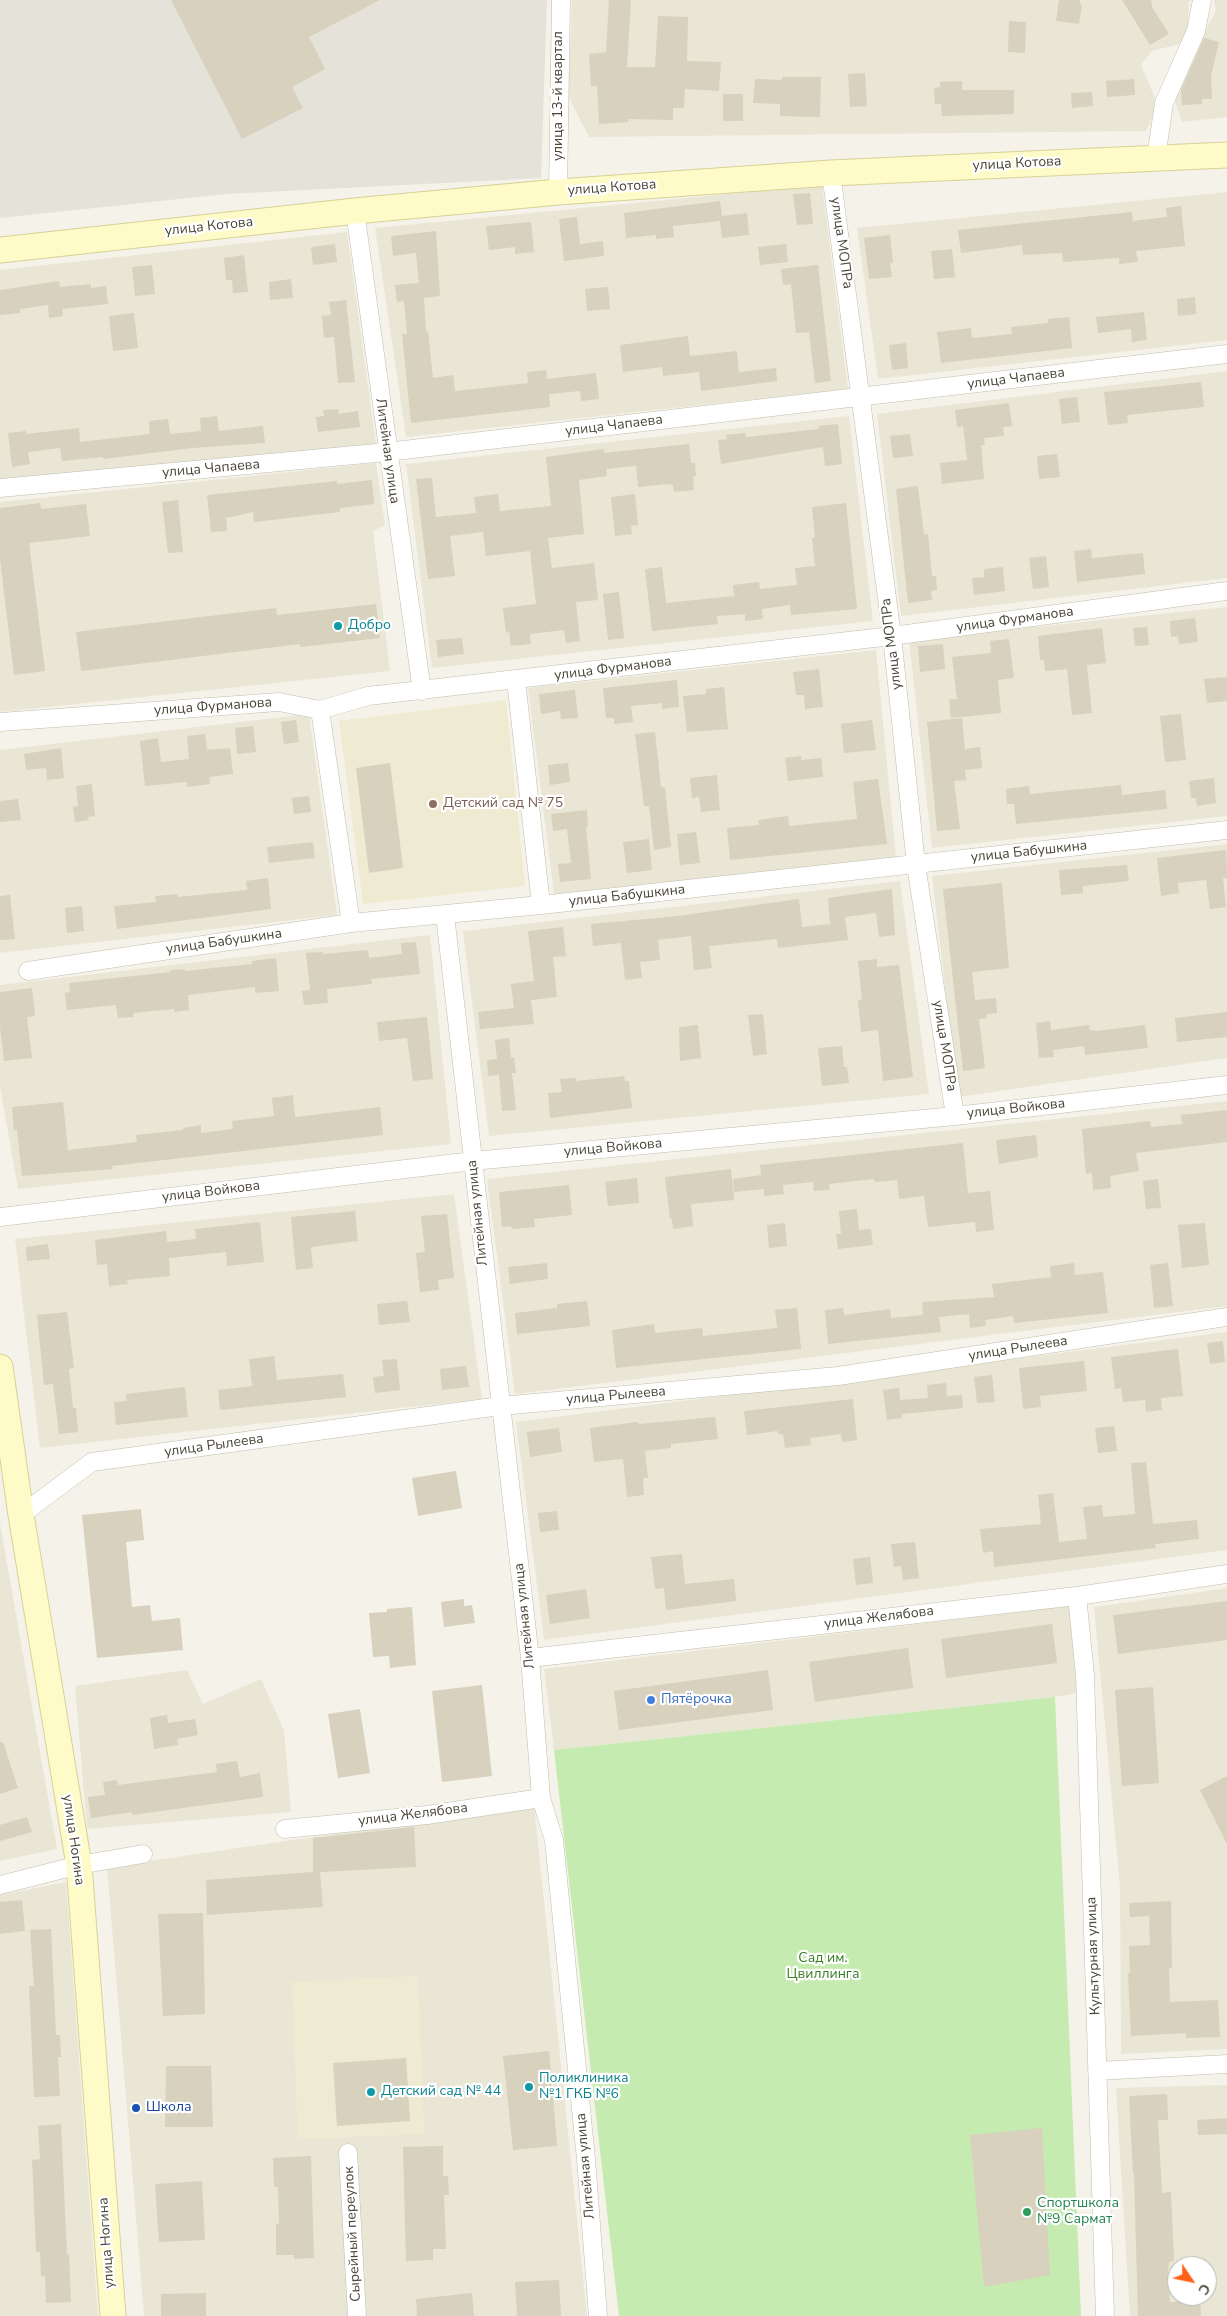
<!DOCTYPE html>
<meta charset="utf-8">
<style>
body{margin:0}
#map{position:relative;width:1227px;height:2316px;overflow:hidden;background:#f5f3e9;font-family:"Nunito Sans",sans-serif}
canvas{display:block}
.north{position:absolute;left:1167px;top:2256px;width:50px;height:50px;box-sizing:border-box;background:#fff;border:1px solid #b6b5af;border-radius:50%;rotate:124deg;font-size:14px;font-weight:700;line-height:20px;text-align:center;color:#494537}
.north::after{content:'';display:block;margin:auto;width:18px;height:22px;background:#ff6016;clip-path:polygon(50% 0,100% 100%,50% 72%,0 100%)}
</style>
<div id="map">
<canvas width="1227" height="2316"></canvas>
<div class="north">С</div>
</div>
<script>
const c = document.querySelector('canvas').getContext('2d');
c.lineJoin = 'round';
function paint(path, color) { c.fillStyle = color; c.fill(path, 'evenodd'); }
const shape = rows => new Path2D(rows.map(r => 'M' + r).join(''));
function trace(path, color, width, dash) { c.strokeStyle = color; c.lineWidth = width; c.lineCap = dash ? 'butt' : 'round'; c.setLineDash(dash || []); c.stroke(path); }
function label(font, color, halo, rows, align = 'center') {
  c.font = font + ' "Nunito Sans",sans-serif'; c.lineWidth = 4.5; c.setLineDash([]); c.textBaseline = 'middle'; c.strokeStyle = halo; c.fillStyle = color; for (const [text, x, y, turn = 0] of rows) {
    c.save(); c.translate(x, y); c.rotate((+turn || 0) * Math.PI / 180); c.textAlign = isNaN(turn) ? turn : align; if (halo) c.strokeText(text, 0, 0); c.fillText(text, 0, 0); c.restore();
  }
}
paint(shape([
 [572,0,1194,0,1189,1,1187,42,1152,51,1141,65,1158,105,1146,131,589,137,568,96],
 [1214,0,1227,0,1227,117,1182,122,1175,101,1179,79,1216,11],
 [822,185,848,389,406,437,375,228],
 [1227,192,1227,340,878,379,857,228],
 [347,232,376,445,0,481,0,270],
 [1227,371,1227,578,901,616,877,414],
 [849,416,873,621,432,668,406,464],
 [376,463,385,525,373,531,390,671,0,712,0,502],
 [1227,607,1227,816,932,848,909,640],
 [876,650,896,858,554,894,528,688],
 [309,714,337,915,0,953,0,750],
 [1227,844,1227,1058,958,1097,932,876],
 [900,881,929,1094,489,1136,463,931],
 [430,935,451,1144,18,1189,0,1087,0,985],
 [1227,1101,1227,1306,515,1394,487,1179],
 [454,1194,482,1399,40,1448,15,1239],
 [1227,1332,1227,1550,544,1640,516,1422],
 [0,1523,57,1849,0,1861],
 [1227,1588,1227,2049,1121,2054,1120,1887,1094,1607],
 [1069,1606,1078,1693,1055,1697,554,1750,544,1669],
 [187,1670,203,1704,261,1679,284,1730,291,1812,87,1829,75,1686],
 [534,1805,587,2316,144,2316,107,1867],
 [66,1882,98,2316,0,2316,0,1895],
 [1227,2085,1227,2316,1130,2316,1116,2088],
 [1177,2266,1207,2266,1207,2296,1177,2296]
]), '#e9e6d6');
paint(shape([
 [0,0,547,0,541,178,227,194,0,218]
]), '#e5e2da');
paint(shape([
 [506,700,525,886,363,904,339,721],
 [418,1976,424,2134,298,2139,292,1982]
]), '#efebd2');
paint(shape([
 [1055,1697,1081,2316,619,2316,554,1750]
]), '#c6ebb0');
paint(shape([
 [171,0,380,0,309,37,325,69,292,87,303,108,242,139],
 [609,0,631,0,627,67,655,67,658,16,688,17,687,61,721,62,719,91,685,89,684,108,673,108,673,120,628,119,628,122,599,124,597,86,591,86,589,54,606,52],
 [1059,0,1080,0,1080,4,1082,5,1079,24,1056,21],
 [1122,0,1151,0,1152,7,1169,34,1150,45],
 [1009,21,1026,22,1025,53,1008,52],
 [1204,38,1219,42,1211,76,1212,99,1202,99,1202,104,1182,105,1181,90],
 [865,73,867,106,850,107,848,74],
 [782,77,821,77,820,117,780,116,780,104,753,103,755,79,782,80],
 [1134,79,1135,95,1107,97,1106,81],
 [962,81,962,90,1014,90,1014,114,942,116,941,104,935,104,934,88,940,87,940,82],
 [1092,92,1093,106,1072,108,1071,93],
 [723,94,743,94,743,121,723,121],
 [810,193,813,224,797,225,793,194],
 [720,201,722,216,747,213,749,235,722,238,720,221,673,226,674,237,656,239,656,235,626,238,624,213],
 [1181,206,1185,246,1136,251,1138,262,1119,264,1119,258,1063,262,1062,253,1023,255,1022,245,961,253,958,230,1132,212,1133,221,1167,217,1166,208],
 [577,217,580,244,603,241,604,256,564,261,559,219],
 [531,222,534,252,515,254,515,247,489,250,486,226],
 [436,231,440,296,424,298,426,332,428,331,433,378,453,375,455,391,528,383,527,372,546,370,547,379,596,373,599,399,581,401,580,391,549,394,550,407,411,423,402,334,407,334,404,301,397,302,395,285,419,283,416,253,393,256,391,236],
 [890,235,893,263,890,263,892,277,869,279,864,238],
 [335,244,337,262,313,265,311,247],
 [786,244,788,262,760,265,758,247],
 [952,249,955,277,934,279,931,251],
 [244,255,248,292,233,293,232,280,226,280,224,258],
 [152,265,155,294,135,296,132,267],
 [818,265,831,381,815,383,809,332,796,333,791,284,783,285,781,269],
 [291,279,293,298,270,300,269,282],
 [59,281,60,287,91,284,91,288,106,286,108,304,62,309,63,316,49,318,48,305,20,309,20,313,0,315,0,290],
 [608,287,610,309,587,311,585,289],
 [1195,297,1196,314,1178,316,1177,299],
 [346,300,355,382,338,383,334,337,324,338,322,316,331,315,329,302],
 [1144,312,1147,340,1132,342,1131,329,1098,333,1096,317],
 [134,313,138,348,113,351,109,316],
 [1069,317,1072,348,941,363,937,332,971,328,972,338,1012,334,1011,327,1048,323,1048,319],
 [688,336,690,356,737,351,739,372,776,368,777,381,701,391,699,372,663,376,662,367,623,372,620,345],
 [906,343,908,368,892,370,889,345],
 [1201,382,1204,407,1127,415,1128,423,1108,425,1104,392],
 [1077,397,1080,422,1062,424,1059,399],
 [1009,403,1012,426,1003,427,1004,436,984,438,985,445,981,445,984,479,942,484,940,463,967,460,963,426,957,427,955,410],
 [338,409,339,414,358,411,360,427,318,432,316,417,324,416,323,410],
 [217,416,219,431,263,426,265,443,193,448,103,459,103,457,62,461,60,448,28,452,30,464,12,467,8,433,26,431,26,434,79,428,80,442,150,434,149,421,168,419,170,434,201,431,200,418],
 [838,424,842,464,825,466,823,447,721,464,718,440,727,439,726,435,745,433,746,437,819,429,819,426],
 [910,434,913,456,893,458,890,436],
 [689,444,691,463,695,463,696,476,693,477,694,490,674,492,673,485,667,484,638,487,636,466,606,469,607,476,579,480,584,534,548,538,552,568,594,563,598,600,576,602,580,641,566,643,564,630,530,634,531,644,511,646,509,632,506,633,503,608,536,604,530,551,486,556,483,532,450,536,455,576,428,579,416,479,432,478,436,517,476,513,474,497,498,494,500,511,551,506,546,457,604,449,604,453],
 [1057,454,1060,477,1039,479,1037,456],
 [372,480,374,504,340,508,340,512,254,522,253,512,226,518,227,531,211,532,207,495,337,481,337,484],
 [918,486,924,535,928,534,932,576,936,576,937,590,931,591,932,600,908,603,896,489],
 [635,494,638,525,631,526,632,534,615,536,611,497],
 [178,500,183,552,168,553,162,502],
 [40,503,41,509,86,504,90,536,29,543,45,671,14,675,0,559,0,508],
 [846,503,857,609,791,615,790,605,762,609,763,619,745,621,745,614,717,616,718,624,652,631,645,569,662,567,666,603,734,596,733,585,759,582,760,589,797,585,795,568,815,566,812,538,815,538,812,507],
 [1091,549,1092,558,1143,553,1145,574,1077,582,1074,551],
 [1046,556,1049,587,1033,589,1029,558],
 [1003,567,1005,591,974,595,972,578,984,577,984,569],
 [619,592,624,638,608,640,603,594],
 [376,604,380,638,300,647,300,644,81,671,76,632,276,608,277,615],
 [1195,618,1198,642,1179,644,1178,636,1171,637,1170,621],
 [1147,627,1149,645,1135,646,1133,628],
 [1102,628,1106,663,1087,665,1092,713,1072,715,1067,669,1045,671,1044,660,1040,660,1038,636],
 [462,638,464,654,438,657,436,640],
 [1009,639,1014,678,998,680,1001,713,951,718,949,699,957,699,952,657,991,653,990,641],
 [943,644,945,669,920,672,918,646],
 [819,669,823,707,805,709,804,695,796,695,793,672],
 [1227,677,1227,701,1207,703,1204,679],
 [677,680,679,707,662,709,662,703,631,706,633,722,614,724,614,718,606,718,603,688],
 [724,687,728,729,687,732,683,696,706,694,706,689],
 [575,690,578,718,561,719,560,711,541,714,539,694],
 [1181,714,1186,760,1165,762,1160,716],
 [962,718,965,749,980,747,982,768,965,770,966,780,954,781,960,829,937,831,927,722],
 [296,720,299,742,284,744,281,722],
 [872,720,876,750,844,753,841,724],
 [253,726,256,752,237,754,235,728],
 [655,732,661,787,665,787,671,847,654,850,649,806,644,806,635,734],
 [205,734,207,750,230,748,233,774,209,777,210,784,187,787,187,782,145,786,140,741,158,738,161,762,189,759,187,736],
 [61,748,64,778,47,780,46,768,26,770,24,754],
 [801,756,801,760,821,758,823,777,788,781,785,758],
 [390,763,403,868,369,873,356,768],
 [568,763,570,782,550,785,548,765],
 [717,775,720,810,701,812,699,797,692,798,690,778],
 [1214,778,1216,803,1197,806,1196,798,1191,798,1189,781],
 [878,779,887,844,730,860,727,828,759,825,758,820,788,816,789,826,857,819,853,782],
 [92,784,95,816,88,817,89,820,75,822,73,807,78,806,76,786],
 [1121,785,1122,795,1165,790,1167,809,1016,824,1014,804,1007,804,1006,789,1029,786,1030,794],
 [309,796,311,812,294,814,292,798],
 [18,799,21,820,0,822,0,801],
 [587,810,588,827,586,827,591,879,560,882,558,864,571,863,567,829,553,831,551,814],
 [696,832,700,863,680,865,677,834],
 [649,839,652,870,627,873,623,842],
 [313,842,315,858,269,863,267,847],
 [1226,850,1227,878,1223,878,1226,907,1210,909,1206,880,1178,883,1179,893,1161,896,1157,858],
 [1127,865,1129,881,1083,886,1083,893,1061,895,1059,870],
 [268,878,271,909,117,929,114,906,156,902,155,896,177,894,178,897,247,890,246,881],
 [1002,883,1009,968,972,972,975,1000,996,998,997,1013,987,1014,987,1018,979,1019,985,1068,963,1071,943,889],
 [892,889,895,935,879,937,876,913,845,917,848,940,778,948,777,939,709,946,712,968,694,970,691,936,658,940,660,960,640,962,642,978,625,980,621,943,593,946,591,924,678,916,799,899,802,927,830,924,828,898],
 [10,895,15,939,0,940,0,896],
 [82,906,84,931,67,933,65,908],
 [563,927,566,956,553,957,557,997,531,1000,534,1024,480,1029,478,1012,514,1008,511,984,534,981,528,931],
 [416,942,420,974,371,979,372,984,327,989,328,1003,304,1005,302,991,310,990,306,953,323,952,323,954,368,950,369,958,402,954,401,943],
 [276,958,279,991,255,993,255,987,188,995,189,1010,175,1012,174,1009,133,1013,134,1017,118,1018,116,1005,67,1010,65,993,70,992,69,983,171,972,170,970,185,969,185,971,252,964,252,961],
 [877,959,877,967,899,965,913,1077,883,1081,878,1030,861,1032,858,1000,862,1000,858,961],
 [32,988,35,1016,27,1017,32,1058,4,1061,0,1027,0,992],
 [1227,1012,1227,1037,1177,1042,1175,1018],
 [763,1014,767,1054,753,1056,748,1015],
 [427,1017,433,1079,413,1081,407,1038,379,1041,377,1022],
 [1050,1021,1051,1030,1089,1025,1090,1030,1097,1031,1145,1025,1148,1048,1085,1055,1084,1046,1053,1050,1054,1057,1039,1058,1036,1023],
 [698,1025,701,1058,680,1061,679,1027],
 [509,1038,511,1058,514,1057,516,1073,512,1073,516,1110,502,1111,499,1075,488,1076,487,1060,497,1059,495,1040],
 [842,1046,844,1067,847,1067,849,1083,822,1086,818,1048],
 [624,1076,625,1081,629,1081,632,1108,550,1118,548,1093,562,1092,560,1079,576,1078,576,1081],
 [293,1095,295,1117,380,1107,383,1135,112,1166,113,1169,22,1176,17,1130,14,1130,12,1107,63,1102,68,1150,137,1142,136,1135,183,1130,183,1128,201,1125,201,1133,233,1129,232,1121,274,1116,272,1098],
 [1227,1110,1227,1142,1136,1153,1139,1171,1110,1176,1111,1188,1093,1190,1092,1173,1086,1174,1082,1129,1150,1121,1151,1127,1182,1124,1181,1115],
 [1036,1135,1038,1157,999,1164,996,1140],
 [963,1143,968,1193,990,1191,994,1230,976,1232,975,1222,928,1227,924,1196,899,1199,897,1180,875,1182,874,1179,829,1184,830,1190,814,1191,813,1182,783,1185,784,1194,764,1196,764,1189,734,1192,733,1179,761,1175,760,1165],
 [731,1169,734,1200,691,1204,693,1226,673,1229,672,1219,670,1219,665,1177],
 [637,1178,639,1203,608,1206,605,1182],
 [1158,1179,1161,1208,1146,1209,1143,1181],
 [569,1185,572,1215,534,1219,535,1227,512,1229,511,1226,502,1227,499,1192],
 [857,1209,859,1230,871,1229,873,1245,838,1249,836,1234,841,1234,839,1211],
 [355,1211,358,1241,311,1247,313,1268,296,1270,291,1217],
 [447,1214,454,1278,438,1280,439,1290,420,1292,416,1253,425,1252,421,1216],
 [260,1222,264,1262,227,1266,226,1252,169,1258,170,1276,127,1280,128,1284,109,1286,107,1264,97,1265,95,1240,166,1231,167,1242,196,1239,195,1229],
 [785,1223,787,1246,769,1248,767,1225],
 [1205,1223,1209,1265,1182,1268,1178,1225],
 [48,1244,50,1259,27,1261,26,1247],
 [547,1263,548,1279,510,1284,508,1267],
 [1074,1263,1075,1275,1103,1272,1108,1313,1014,1323,1013,1316,985,1320,986,1326,970,1328,969,1314,939,1317,941,1332,828,1344,825,1310,843,1308,844,1315,890,1309,891,1318,923,1315,922,1302,994,1297,992,1284,1051,1277,1050,1266],
 [1168,1263,1173,1306,1154,1308,1150,1265],
 [407,1301,410,1322,379,1325,377,1304],
 [587,1301,590,1326,517,1334,515,1313,557,1308,557,1304],
 [797,1308,801,1349,616,1368,612,1330,654,1324,655,1333,702,1328,703,1336,777,1328,775,1310],
 [67,1312,74,1368,69,1369,73,1408,76,1408,78,1432,59,1434,53,1384,44,1385,37,1315],
 [1223,1341,1225,1362,1210,1364,1207,1343],
 [1178,1349,1183,1396,1161,1398,1162,1410,1146,1412,1145,1400,1123,1402,1121,1388,1115,1389,1111,1357],
 [274,1356,277,1380,343,1374,346,1397,220,1410,218,1390,252,1386,249,1359],
 [397,1359,400,1390,375,1393,373,1377,384,1376,382,1360],
 [1084,1361,1087,1391,1040,1396,1041,1407,1023,1409,1019,1368],
 [466,1366,469,1387,442,1390,440,1369],
 [992,1375,995,1402,977,1403,974,1377],
 [946,1383,947,1396,962,1395,963,1408,902,1414,902,1418,887,1420,883,1390,899,1388,900,1400,928,1398,927,1385],
 [185,1387,188,1417,116,1425,114,1402,127,1401,126,1394],
 [853,1399,857,1440,842,1442,841,1434,810,1438,811,1445,785,1448,783,1434,778,1434,778,1431,747,1435,744,1411],
 [715,1417,718,1439,671,1444,671,1448,645,1451,648,1478,643,1478,644,1495,627,1497,623,1459,594,1462,590,1428,638,1422,639,1424],
 [1114,1426,1117,1451,1098,1453,1095,1428],
 [559,1428,562,1452,530,1457,527,1432],
 [1146,1462,1153,1524,1197,1520,1199,1539,1155,1544,1156,1548,994,1567,993,1551,983,1553,980,1529,1041,1524,1038,1495,1053,1493,1059,1542,1087,1539,1083,1507,1102,1505,1103,1517,1135,1514,1131,1463],
 [456,1471,462,1508,418,1516,412,1478],
 [141,1509,144,1540,126,1542,132,1607,150,1605,152,1621,180,1618,183,1650,97,1658,82,1515],
 [557,1511,559,1530,540,1532,538,1513],
 [915,1542,919,1578,903,1580,901,1566,894,1567,891,1544],
 [682,1554,685,1584,734,1579,736,1601,666,1610,664,1588,655,1589,651,1557],
 [870,1557,873,1583,856,1585,853,1559],
 [586,1589,590,1618,550,1624,546,1595],
 [464,1599,464,1606,472,1605,475,1623,444,1627,441,1602],
 [1227,1601,1227,1640,1118,1654,1113,1615],
 [412,1607,416,1665,390,1668,389,1656,373,1657,369,1613,387,1612,387,1609],
 [1052,1624,1057,1663,946,1678,941,1639],
 [908,1648,913,1688,815,1702,809,1662],
 [768,1670,773,1710,619,1730,614,1691],
 [482,1685,492,1776,442,1782,432,1691],
 [1153,1687,1159,1783,1122,1786,1115,1690],
 [360,1709,370,1773,338,1778,328,1714],
 [167,1715,168,1723,195,1719,198,1735,177,1739,178,1745,154,1749,150,1718],
 [0,1742,3,1742,18,1788,0,1794],
 [237,1761,240,1777,260,1773,263,1797,132,1815,132,1812,91,1818,88,1797,105,1795,103,1782,117,1780,118,1785,217,1772,216,1764],
 [1227,1776,1227,1844,1200,1790],
 [27,1817,32,1832,0,1841,0,1825],
 [414,1827,416,1867,320,1872,323,1907,207,1915,206,1880,313,1872,313,1838],
 [22,1900,25,1931,0,1934,0,1902],
 [1171,1901,1172,1968,1169,1968,1170,2002,1218,2000,1220,2037,1186,2038,1186,2033,1131,2036,1128,1973,1130,1973,1129,1946,1150,1945,1149,1916,1130,1917,1129,1903],
 [203,1913,205,2014,163,2016,158,1914],
 [51,1929,56,2035,60,2035,61,2057,58,2057,60,2096,34,2097,29,1986,34,1986,30,1930],
 [549,2051,557,2146,513,2150,503,2056],
 [406,2058,410,2121,337,2126,333,2063],
 [166,2066,211,2066,213,2127,165,2127],
 [1167,2094,1168,2120,1158,2120,1162,2193,1171,2192,1174,2261,1169,2262,1168,2270,1170,2302,1200,2300,1201,2316,1138,2316,1134,2174,1133,2174,1129,2096],
 [1227,2118,1227,2134,1198,2135,1197,2120],
 [61,2124,67,2255,69,2254,71,2302,46,2303,45,2276,41,2276,40,2252,36,2252,32,2160,40,2159,38,2126],
 [1042,2128,1050,2275,984,2287,970,2135],
 [443,2146,443,2176,448,2176,449,2195,444,2195,446,2249,433,2249,433,2260,406,2261,403,2147],
 [311,2156,314,2258,294,2259,294,2255,276,2255,276,2224,279,2224,278,2187,274,2187,273,2158],
 [202,2181,205,2240,159,2242,155,2184],
 [559,2280,561,2316,517,2316,515,2282],
 [206,2293,206,2316,161,2316,161,2294],
 [472,2293,474,2316,417,2316,416,2299]
]), '#d7d1bd');
const street = shape([
 [1156,158,1164,103,1196,31,1202,0],
 [831,173,892,636,916,865,955,1116],
 [558,192,561,0],
 [355,211,422,691],
 [0,488,387,452,1227,354],
 [516,680,541,905],
 [320,710,351,923],
 [0,722,279,702,320,710,368,696,892,636,1227,591],
 [445,915,530,1658,541,1798,554,1840,586,2159,598,2316],
 [28,971,351,923,541,905,1227,830],
 [0,1217,473,1161,955,1116,1227,1085],
 [21,1515,92,1462,500,1406,838,1376,1227,1317],
 [1077,1596,1085,1675,1105,2316],
 [530,1658,1077,1596,1227,1574],
 [285,1829,427,1815,541,1798],
 [0,1885,79,1865,143,1854],
 [1097,2071,1227,2064],
 [348,2153,357,2316]
]);
const secondary = shape([
 [0,250,355,211,558,192,831,173,1227,155],
 [0,1367,21,1515,79,1865,113,2316]
]);
trace(street, '#c1bdab', 19);
trace(secondary, '#d7d197', 27);
trace(street, '#fff', 18);
trace(secondary, '#fffbc9', 25);
for (const [x, y, r, color] of [
 [338,626,5,"#0f9aa8"],
 [433,804,5,"#8d6e63"],
 [651,1700,5,"#3f7fe0"],
 [529,2087,5,"#0f9aa8"],
 [371,2092,5,"#0f9aa8"],
 [136,2108,5,"#1a4fb4"],
 [1027,2212,5,"#2e9e5b"]
]) { const dot = new Path2D(); dot.arc(x, y, r, 0, 2 * Math.PI); c.fillStyle = color; c.fill(dot); trace(dot, '#fff', 2); }
label('14px', '#494537', '#fff', [
 ["улица 13-й квартал",559,96,-90],
 ["улица Котова",1017,164,-3],
 ["улица Котова",612,188,-4],
 ["улица Котова",209,227,-6],
 ["улица МОПРа",841,243,82],
 ["улица Чапаева",1016,379,-7],
 ["улица Чапаева",614,426,-7],
 ["Литейная улица",387,451,82],
 ["улица Чапаева",211,469,-5],
 ["улица Фурманова",1015,620,-8],
 ["улица МОПРа",892,644,-97],
 ["улица Фурманова",613,669,-7],
 ["улица Фурманова",213,707,-4],
 ["улица Бабушкина",1029,852,-6],
 ["улица Бабушкина",627,896,-6],
 ["улица Бабушкина",224,942,-8],
 ["улица МОПРа",944,1046,81],
 ["улица Войкова",1016,1109,-6],
 ["улица Войкова",613,1148,-5],
 ["улица Войкова",211,1192,-7],
 ["Литейная улица",478,1213,-96],
 ["улица Рылеева",1018,1349,-9],
 ["улица Рылеева",616,1396,-5],
 ["улица Рылеева",214,1446,-8],
 ["Литейная улица",525,1616,-96],
 ["улица Желябова",879,1618,-7],
 ["улица Желябова",413,1815,-7],
 ["улица Ногина",73,1840,82],
 ["Культурная улица",1094,1956,-92],
 ["Литейная улица",586,2166,-95],
 ["Сырейный переулок",353,2234,-93],
 ["улица Ногина",107,2243,-94]
]);
label('14px', '#0d838f', '#fff', [
 ["Добро",348,626],
 ["Поликлиника",539,2079],
 ["№1 ГКБ №6",539,2095],
 ["Детский сад № 44",381,2092]
], 'left');
label('14px', '#785e54', '#fff', [
 ["Детский сад № 75",443,804]
], 'left');
label('14px', '#366cbe', '#fff', [
 ["Пятёрочка",661,1700]
], 'left');
label('14px', '#397f26', '#fff', [
 ["Сад им.",823,1959],
 ["Цвиллинга",823,1975]
]);
label('14px', '#164399', '#fff', [
 ["Школа",146,2108]
], 'left');
label('14px', '#27864d', '#fff', [
 ["Спортшкола",1037,2204],
 ["№9 Сармат",1037,2220]
], 'left');
</script>
